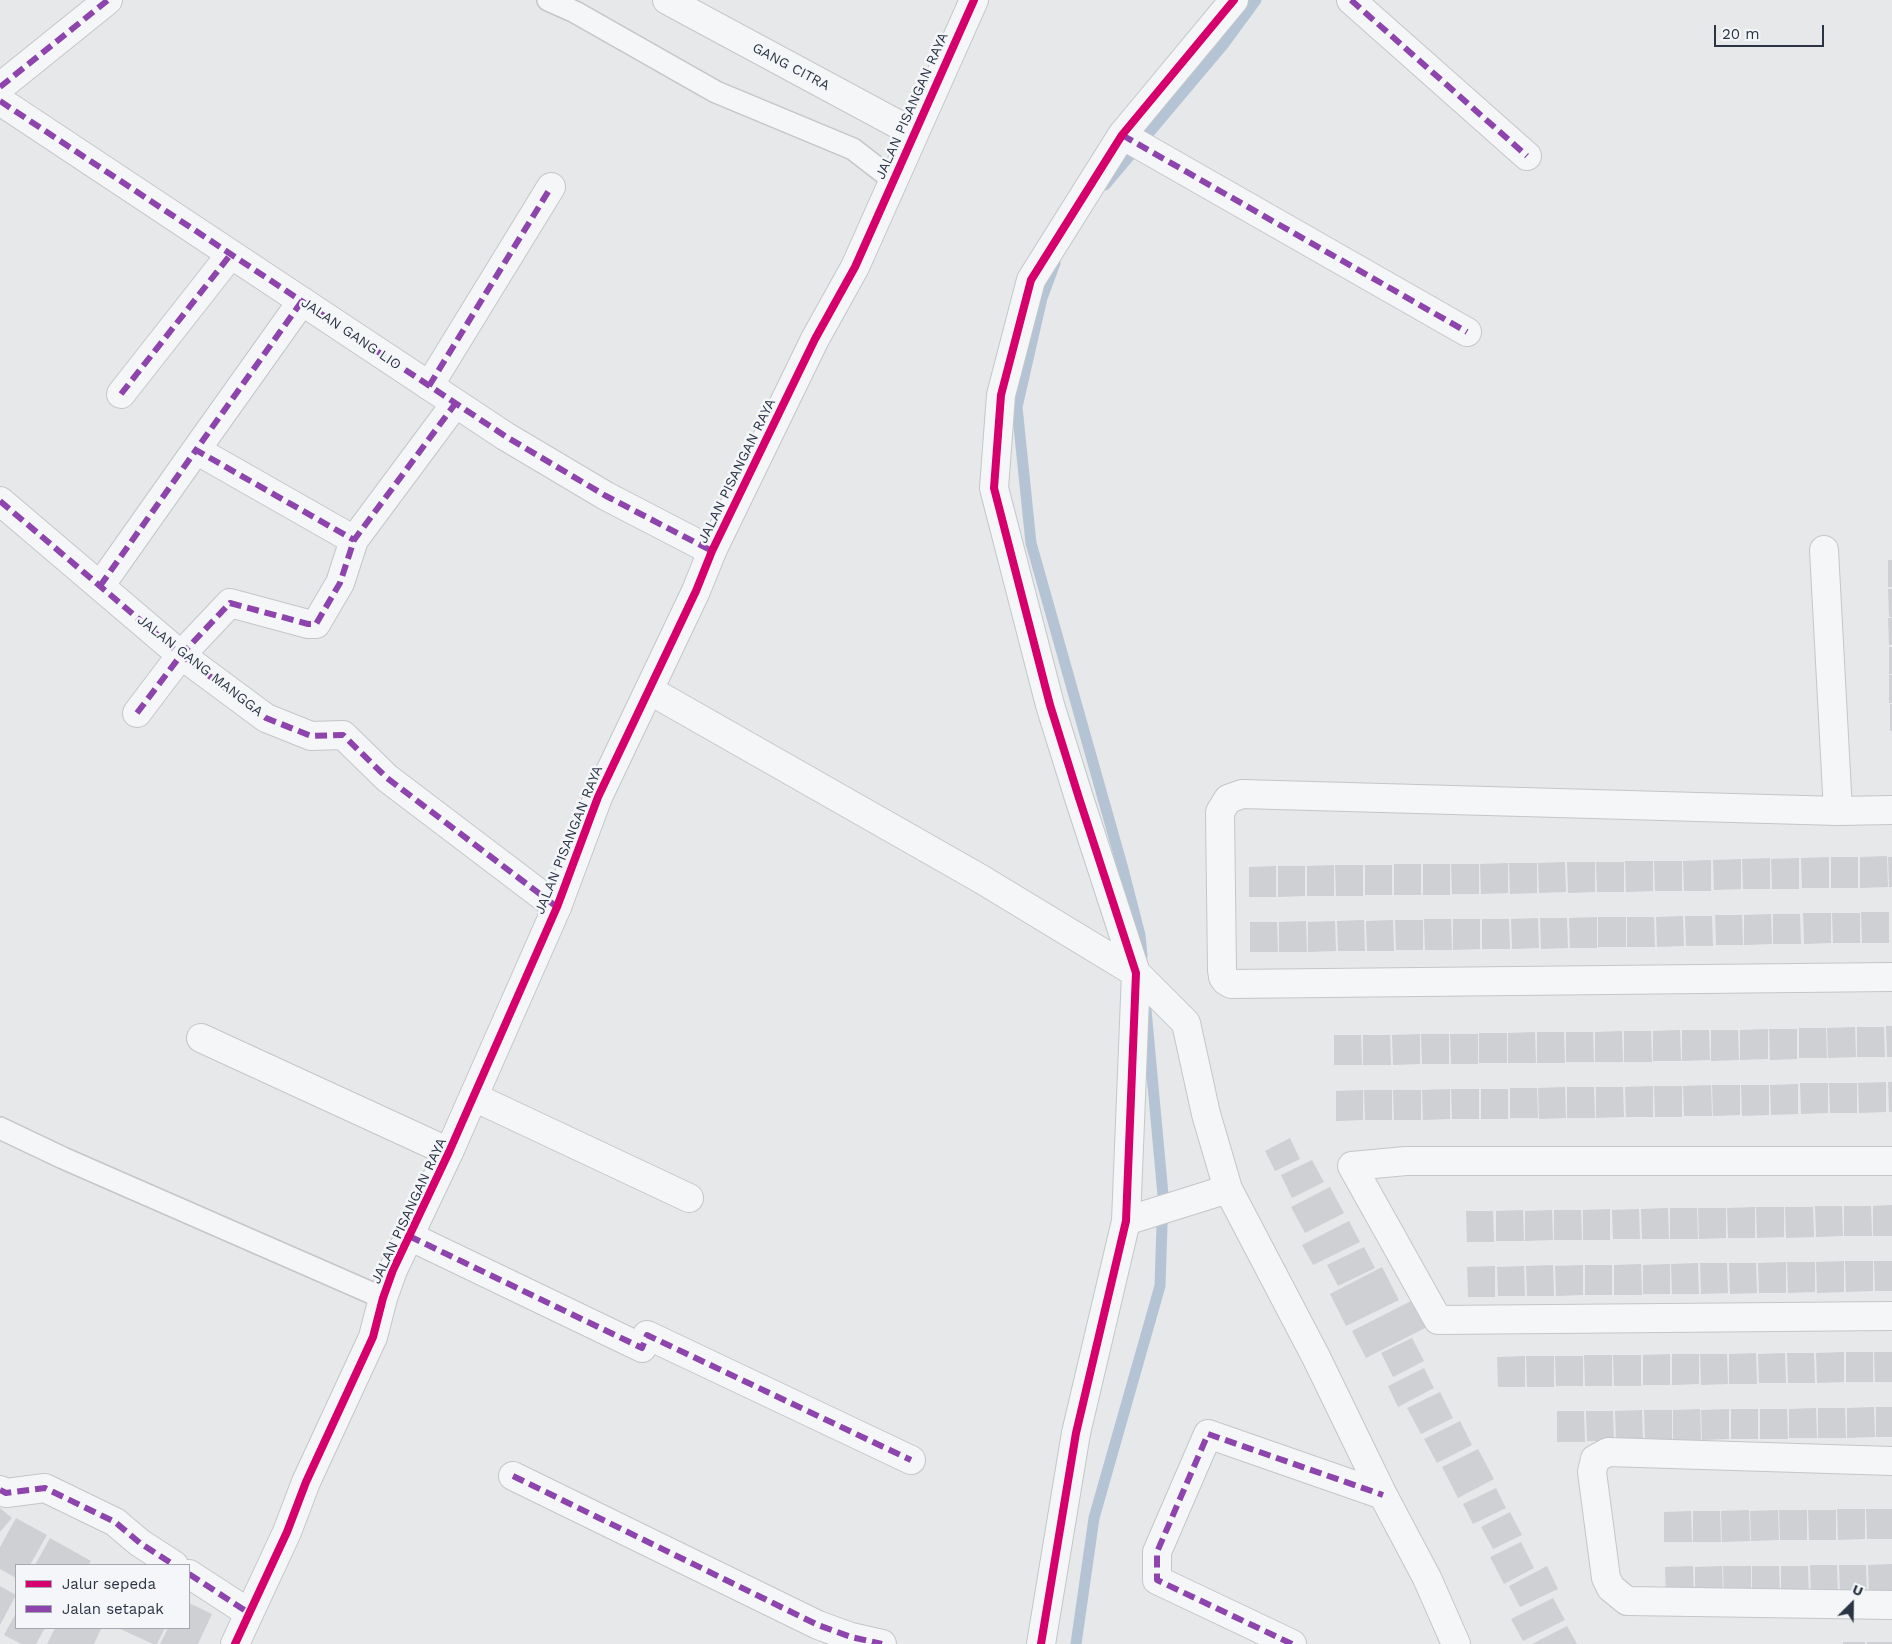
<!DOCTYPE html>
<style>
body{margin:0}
#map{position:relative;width:1892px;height:1644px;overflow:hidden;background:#e6e8ea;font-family:"Work Sans",sans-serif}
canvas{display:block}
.legend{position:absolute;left:15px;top:1564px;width:175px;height:65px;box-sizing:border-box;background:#f4f6f9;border:1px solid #a4a8b1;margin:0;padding:6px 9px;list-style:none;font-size:15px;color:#2b3445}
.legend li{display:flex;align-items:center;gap:10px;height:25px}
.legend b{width:25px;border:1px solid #a4a8b1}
.north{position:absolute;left:1827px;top:1579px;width:50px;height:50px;-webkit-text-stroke:4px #f4f6f9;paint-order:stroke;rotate:23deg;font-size:14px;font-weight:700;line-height:20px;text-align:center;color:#2b3445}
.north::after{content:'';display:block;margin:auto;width:18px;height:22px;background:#2b3445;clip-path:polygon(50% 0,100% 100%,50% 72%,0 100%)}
.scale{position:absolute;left:1714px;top:25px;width:110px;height:22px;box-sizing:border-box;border:2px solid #2b3445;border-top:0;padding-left:6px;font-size:15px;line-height:18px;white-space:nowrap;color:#2b3445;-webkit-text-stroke:4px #f4f6f9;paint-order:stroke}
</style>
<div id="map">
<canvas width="1892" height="1644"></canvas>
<ul class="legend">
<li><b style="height:6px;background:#d6006c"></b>Jalur sepeda</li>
<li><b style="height:6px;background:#8e44ad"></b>Jalan setapak</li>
</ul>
<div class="north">U</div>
<div class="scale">20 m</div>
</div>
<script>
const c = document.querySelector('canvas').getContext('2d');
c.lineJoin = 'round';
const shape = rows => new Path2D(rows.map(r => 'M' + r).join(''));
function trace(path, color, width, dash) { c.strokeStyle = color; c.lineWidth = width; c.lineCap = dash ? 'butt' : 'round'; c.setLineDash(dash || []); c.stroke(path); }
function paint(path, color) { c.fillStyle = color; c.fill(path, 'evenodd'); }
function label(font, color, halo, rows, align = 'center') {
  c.font = font + ' "Work Sans",sans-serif'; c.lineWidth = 5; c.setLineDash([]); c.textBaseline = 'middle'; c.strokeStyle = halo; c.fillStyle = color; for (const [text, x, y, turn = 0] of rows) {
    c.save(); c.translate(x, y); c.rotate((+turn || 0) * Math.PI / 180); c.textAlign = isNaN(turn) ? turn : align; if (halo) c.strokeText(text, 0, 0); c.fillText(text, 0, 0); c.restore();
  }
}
trace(shape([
 [1105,185,1223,45,1256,0],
 [1055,263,1042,298,1017,407,1031,543,1123,869,1140,935,1142,956],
 [1076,1644,1094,1518,1160,1286,1163,1195,1146,1010]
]), '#b4c4d5', 11);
paint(shape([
 [1888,560,1892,560,1892,587,1888,587],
 [1888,589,1892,589,1892,617,1889,617],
 [1888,618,1892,618,1892,645,1889,645],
 [1889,647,1892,647,1892,674,1889,674],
 [1889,675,1892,675,1892,703,1889,703],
 [1890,704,1892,704,1892,731,1890,731],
 [1887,856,1888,887,1860,888,1860,857],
 [1829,857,1829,888,1802,888,1801,858],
 [1831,857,1858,857,1858,888,1831,888],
 [1888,857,1892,857,1892,887,1889,887],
 [1770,858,1770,889,1743,889,1742,859],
 [1799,858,1799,889,1772,889,1771,859],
 [1741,859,1741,889,1714,890,1713,860],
 [1711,860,1711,891,1684,891,1683,861],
 [1625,861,1653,861,1653,891,1626,892],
 [1654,861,1682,861,1682,891,1655,891],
 [1565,862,1566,892,1539,893,1538,863],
 [1567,862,1595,862,1595,892,1568,893],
 [1596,862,1624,862,1624,892,1597,892],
 [1508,863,1508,893,1481,894,1480,864],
 [1509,863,1537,863,1537,893,1510,894],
 [1394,864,1421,864,1421,895,1394,895],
 [1423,864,1450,864,1450,895,1423,895],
 [1451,864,1479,864,1479,894,1452,894],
 [1334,865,1334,896,1307,896,1307,866],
 [1335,865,1363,865,1363,896,1336,896],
 [1365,865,1392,865,1392,895,1365,895],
 [1276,866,1276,897,1249,897,1249,867],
 [1278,866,1305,866,1305,896,1278,897],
 [1861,912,1889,912,1889,943,1862,943],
 [1803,913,1831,913,1831,943,1804,944],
 [1832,913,1860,913,1860,943,1833,943],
 [1771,914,1772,944,1744,945,1744,915],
 [1773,914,1800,914,1801,944,1773,944],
 [1715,915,1742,915,1743,945,1716,945],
 [1683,916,1684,946,1657,947,1656,917],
 [1685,916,1712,916,1713,946,1686,946],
 [1597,917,1597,948,1570,948,1569,918],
 [1598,917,1626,917,1626,947,1598,947],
 [1627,917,1654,917,1655,947,1627,947],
 [1538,918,1539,948,1512,949,1511,919],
 [1540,918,1567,918,1568,948,1541,949],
 [1424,919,1451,919,1452,950,1425,950],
 [1453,919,1480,919,1480,949,1453,950],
 [1482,919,1509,919,1510,949,1482,949],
 [1364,920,1365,951,1338,951,1337,921],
 [1393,920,1394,951,1367,951,1366,921],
 [1395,920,1423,920,1423,950,1396,950],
 [1306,921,1307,952,1279,952,1279,922],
 [1335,921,1336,951,1308,952,1308,922],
 [1250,922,1277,922,1278,952,1250,952],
 [1886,1026,1892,1026,1892,1057,1887,1057],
 [1855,1027,1856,1057,1828,1058,1827,1028],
 [1857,1027,1884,1027,1885,1057,1857,1057],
 [1799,1028,1826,1028,1827,1058,1799,1058],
 [1768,1029,1768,1059,1740,1060,1740,1030],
 [1769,1029,1797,1029,1797,1059,1770,1060],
 [1680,1030,1681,1061,1653,1061,1653,1031],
 [1682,1030,1709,1030,1710,1060,1682,1061],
 [1711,1030,1738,1030,1739,1060,1711,1061],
 [1622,1031,1623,1062,1595,1062,1595,1032],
 [1624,1031,1651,1031,1652,1062,1624,1062],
 [1535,1032,1536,1063,1508,1063,1508,1033],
 [1537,1032,1564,1032,1565,1063,1537,1063],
 [1566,1032,1593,1032,1594,1062,1566,1062],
 [1479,1033,1507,1033,1507,1063,1479,1063],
 [1420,1034,1420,1064,1393,1065,1392,1035],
 [1421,1034,1449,1034,1449,1064,1422,1064],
 [1450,1034,1478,1034,1478,1064,1451,1064],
 [1334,1035,1361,1035,1362,1065,1334,1065],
 [1363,1035,1390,1035,1391,1065,1363,1065],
 [1886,1082,1886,1112,1859,1113,1858,1083],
 [1888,1082,1892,1082,1892,1112,1889,1112],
 [1800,1083,1828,1083,1828,1113,1801,1114],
 [1829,1083,1857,1083,1857,1113,1830,1113],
 [1798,1084,1798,1114,1771,1115,1770,1085],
 [1711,1085,1712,1116,1684,1116,1683,1086],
 [1712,1085,1740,1085,1740,1115,1713,1116],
 [1741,1085,1769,1085,1769,1115,1742,1116],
 [1653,1086,1653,1117,1626,1117,1625,1087],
 [1654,1086,1682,1086,1682,1117,1655,1117],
 [1565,1087,1566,1118,1539,1119,1538,1088],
 [1567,1087,1594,1087,1595,1118,1567,1118],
 [1596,1087,1623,1087,1624,1117,1596,1118],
 [1510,1088,1537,1088,1538,1118,1510,1118],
 [1450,1089,1450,1119,1423,1120,1422,1090],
 [1451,1089,1479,1089,1479,1119,1452,1119],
 [1481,1089,1508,1089,1508,1119,1481,1119],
 [1363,1090,1363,1120,1336,1121,1336,1091],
 [1364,1090,1392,1090,1392,1120,1365,1120],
 [1393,1090,1421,1090,1421,1120,1394,1120],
 [1290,1138,1300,1159,1275,1171,1265,1151],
 [1312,1160,1324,1182,1292,1198,1281,1175],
 [1330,1187,1344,1213,1305,1233,1291,1207],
 [1892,1205,1892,1236,1873,1236,1873,1206],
 [1815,1206,1842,1206,1843,1236,1816,1237],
 [1844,1206,1871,1206,1872,1236,1844,1236],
 [1755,1207,1755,1238,1728,1238,1727,1208],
 [1756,1207,1784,1207,1784,1237,1757,1238],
 [1785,1207,1813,1207,1814,1237,1786,1238],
 [1668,1208,1669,1239,1642,1239,1641,1209],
 [1670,1208,1697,1208,1698,1239,1670,1239],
 [1698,1208,1726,1208,1726,1238,1699,1239],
 [1610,1209,1610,1240,1583,1240,1583,1210],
 [1639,1209,1640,1239,1613,1239,1612,1210],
 [1523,1210,1524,1241,1496,1241,1496,1211],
 [1552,1210,1553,1240,1525,1241,1525,1211],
 [1554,1210,1581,1210,1582,1240,1554,1240],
 [1466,1211,1493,1211,1494,1242,1467,1242],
 [1349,1221,1360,1242,1313,1265,1302,1245],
 [1364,1247,1375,1268,1338,1286,1327,1265],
 [1844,1261,1844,1292,1817,1293,1816,1262],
 [1845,1261,1873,1261,1873,1291,1846,1292],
 [1874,1261,1892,1261,1892,1291,1875,1291],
 [1786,1262,1786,1293,1759,1293,1758,1263],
 [1787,1262,1815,1262,1815,1292,1788,1293],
 [1698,1263,1699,1294,1672,1294,1671,1264],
 [1700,1263,1727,1263,1728,1293,1701,1294],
 [1729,1263,1756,1263,1757,1293,1730,1294],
 [1641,1264,1642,1295,1614,1295,1614,1265],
 [1670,1264,1670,1294,1643,1294,1643,1265],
 [1553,1265,1554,1296,1527,1296,1526,1266],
 [1583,1265,1583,1295,1556,1296,1555,1266],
 [1585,1265,1612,1265,1612,1295,1585,1295],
 [1495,1266,1495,1297,1468,1297,1467,1267],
 [1524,1266,1525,1296,1498,1296,1497,1267],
 [1382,1267,1399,1300,1346,1326,1330,1294],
 [1417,1298,1431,1325,1366,1358,1352,1331],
 [1412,1338,1424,1361,1393,1377,1381,1353],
 [1844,1352,1844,1382,1817,1383,1816,1353],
 [1846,1352,1873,1352,1873,1382,1846,1382],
 [1874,1352,1892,1352,1892,1382,1875,1382],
 [1756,1353,1757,1384,1729,1384,1729,1354],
 [1785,1353,1786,1383,1759,1383,1758,1354],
 [1787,1353,1814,1353,1815,1383,1788,1383],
 [1670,1354,1670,1385,1643,1385,1643,1355],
 [1672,1354,1699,1354,1699,1384,1672,1385],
 [1700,1354,1727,1354,1728,1384,1701,1385],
 [1584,1355,1612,1355,1612,1386,1585,1386],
 [1613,1355,1641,1355,1641,1386,1614,1386],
 [1525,1356,1525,1387,1498,1387,1497,1357],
 [1526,1356,1554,1356,1554,1387,1527,1387],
 [1555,1356,1583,1356,1583,1386,1556,1386],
 [1424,1368,1434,1388,1398,1407,1388,1386],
 [1440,1392,1453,1418,1421,1434,1407,1408],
 [1874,1407,1875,1437,1847,1438,1847,1408],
 [1876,1407,1892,1407,1892,1437,1876,1437],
 [1816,1408,1817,1438,1789,1438,1789,1409],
 [1818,1408,1845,1408,1846,1438,1818,1438],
 [1700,1409,1701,1440,1673,1440,1673,1410],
 [1729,1409,1729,1439,1702,1440,1701,1410],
 [1731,1409,1758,1409,1758,1439,1731,1439],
 [1760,1409,1787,1409,1788,1439,1760,1439],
 [1642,1410,1643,1441,1616,1441,1615,1411],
 [1644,1410,1672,1410,1672,1440,1645,1441],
 [1557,1411,1584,1411,1585,1442,1557,1442],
 [1586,1411,1613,1411,1614,1441,1587,1441],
 [1460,1421,1472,1445,1437,1463,1424,1439],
 [1478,1449,1494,1479,1458,1498,1442,1467],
 [1496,1488,1506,1508,1473,1524,1463,1504],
 [0,1508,12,1518,0,1532],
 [1837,1509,1865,1509,1865,1539,1838,1540],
 [1866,1509,1892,1509,1892,1539,1867,1539],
 [1749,1510,1750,1541,1722,1542,1721,1511],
 [1778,1510,1779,1540,1751,1541,1750,1511],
 [1779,1510,1807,1510,1807,1540,1780,1540],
 [1808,1510,1836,1510,1836,1540,1809,1540],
 [1691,1511,1692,1542,1664,1542,1664,1512],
 [1693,1511,1720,1511,1721,1542,1693,1542],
 [1510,1512,1522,1535,1493,1549,1481,1527],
 [16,1518,47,1535,30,1565,16,1565,16,1578,0,1569,0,1547],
 [50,1538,91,1561,88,1565,35,1565],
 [1521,1542,1534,1568,1504,1584,1490,1557],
 [1892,1564,1892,1594,1869,1595,1868,1565],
 [1810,1565,1837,1565,1838,1595,1811,1595],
 [1839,1565,1866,1565,1867,1595,1840,1595],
 [1547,1566,1558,1589,1520,1607,1509,1586],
 [1693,1566,1694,1597,1666,1598,1665,1567],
 [1722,1566,1723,1597,1695,1597,1695,1567],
 [1723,1566,1751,1566,1751,1596,1724,1597],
 [1752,1566,1779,1566,1780,1596,1752,1596],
 [1781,1566,1808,1566,1809,1595,1781,1596],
 [0,1586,16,1595,0,1625],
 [1553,1598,1565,1620,1523,1641,1511,1619],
 [189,1603,212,1614,198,1644,160,1644,168,1628,189,1628],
 [16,1613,16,1628,45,1628,36,1644,21,1644,4,1635],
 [1567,1626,1577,1644,1532,1644],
 [55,1628,99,1628,101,1629,94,1644,47,1644],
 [118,1628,165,1628,157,1644,153,1644],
 [1843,1642,1865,1642,1865,1644,1843,1644],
 [1867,1642,1892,1642,1892,1644,1867,1644]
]), '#ced0d3');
const service = shape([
 [548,0,575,12,716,92,853,149,893,180],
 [0,1128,63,1158,383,1298]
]);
const minor = shape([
 [667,0,914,133],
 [1351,0,1527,156],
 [0,87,108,0],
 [0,101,505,436,606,496,712,551],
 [1122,135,1467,332],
 [302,301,196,450,354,540],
 [429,386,551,187],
 [121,394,231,254],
 [0,501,181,655,266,718,311,736,343,735,387,778,557,907],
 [1824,550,1838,811],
 [100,586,196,450],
 [649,690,981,879,1136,973,1186,1023,1206,1114,1228,1189,1316,1357,1383,1495,1427,1578,1456,1644],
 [137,713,181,655,230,603,308,624,316,624,340,583,354,540,455,404],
 [1892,810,1838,811,1242,794,1228,799,1220,812,1222,970,1223,977,1226,981,1231,984,1892,977],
 [201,1038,449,1152],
 [474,1097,689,1198],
 [1892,1161,1406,1161,1352,1166,1438,1320,1892,1316],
 [1126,1221,1228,1189],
 [409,1236,642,1348,647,1335,911,1460],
 [1892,1461,1608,1452,1595,1459,1592,1472,1606,1578,1611,1588,1627,1601,1892,1605],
 [513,1476,818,1625,851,1637,882,1644],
 [0,1490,6,1493,45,1488,115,1522,140,1543,174,1565],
 [189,1574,249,1613],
 [1041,1644,1076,1433,1126,1221,1136,973,1079,798,1050,705,994,488,1001,395,1031,280,1122,135,1234,0],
 [1292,1644,1157,1580,1157,1552,1208,1434,1383,1495]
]);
const tertiary = shape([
 [235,1644,287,1532,306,1482,373,1337,383,1298,393,1270,449,1152,557,907,598,797,696,591,712,551,815,339,855,267,974,0]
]);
trace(service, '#c4c6c8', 24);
trace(minor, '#c4c6c8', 30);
trace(tertiary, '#c4c6c8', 30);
trace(service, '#f5f6f7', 21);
trace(minor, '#f5f6f7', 28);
trace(tertiary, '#f5f6f7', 28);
trace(shape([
 [1351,0,1527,156],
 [0,87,108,0],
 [0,101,505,436,606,496,712,551],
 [1122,135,1467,332],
 [302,301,196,450,354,540],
 [429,386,551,187],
 [121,394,231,254],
 [0,501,181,655,266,718,311,736,343,735,387,778,557,907],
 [100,586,196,450],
 [137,713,181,655,230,603,308,624,316,624,340,583,354,540,455,404],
 [409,1236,642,1348,647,1335,911,1460],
 [513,1476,818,1625,851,1637,882,1644],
 [0,1490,6,1493,45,1488,115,1522,140,1543,174,1565],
 [189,1574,249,1613],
 [1292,1644,1157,1580,1157,1552,1208,1434,1383,1495]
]), '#8e44ad', 6, [12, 6]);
trace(shape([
 [235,1644,287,1532,306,1482,373,1337,383,1298,393,1270,449,1152,557,907,598,797,696,591,712,551,815,339,855,267,974,0],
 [1041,1644,1076,1433,1126,1221,1136,973,1079,798,1050,705,994,488,1001,395,1031,280,1122,135,1234,0]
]), '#d6006c', 8);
label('14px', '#2b3445', '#f4f6f9', [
 ["GANG CITRA",791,67,28],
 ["JALAN PISANGAN RAYA",912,106,-66],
 ["JALAN GANG LIO",351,334,34],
 ["JALAN PISANGAN RAYA",737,471,-64],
 ["JALAN GANG MANGGA",200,666,38],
 ["JALAN PISANGAN RAYA",569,840,-68],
 ["JALAN PISANGAN RAYA",409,1211,-65]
]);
</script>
